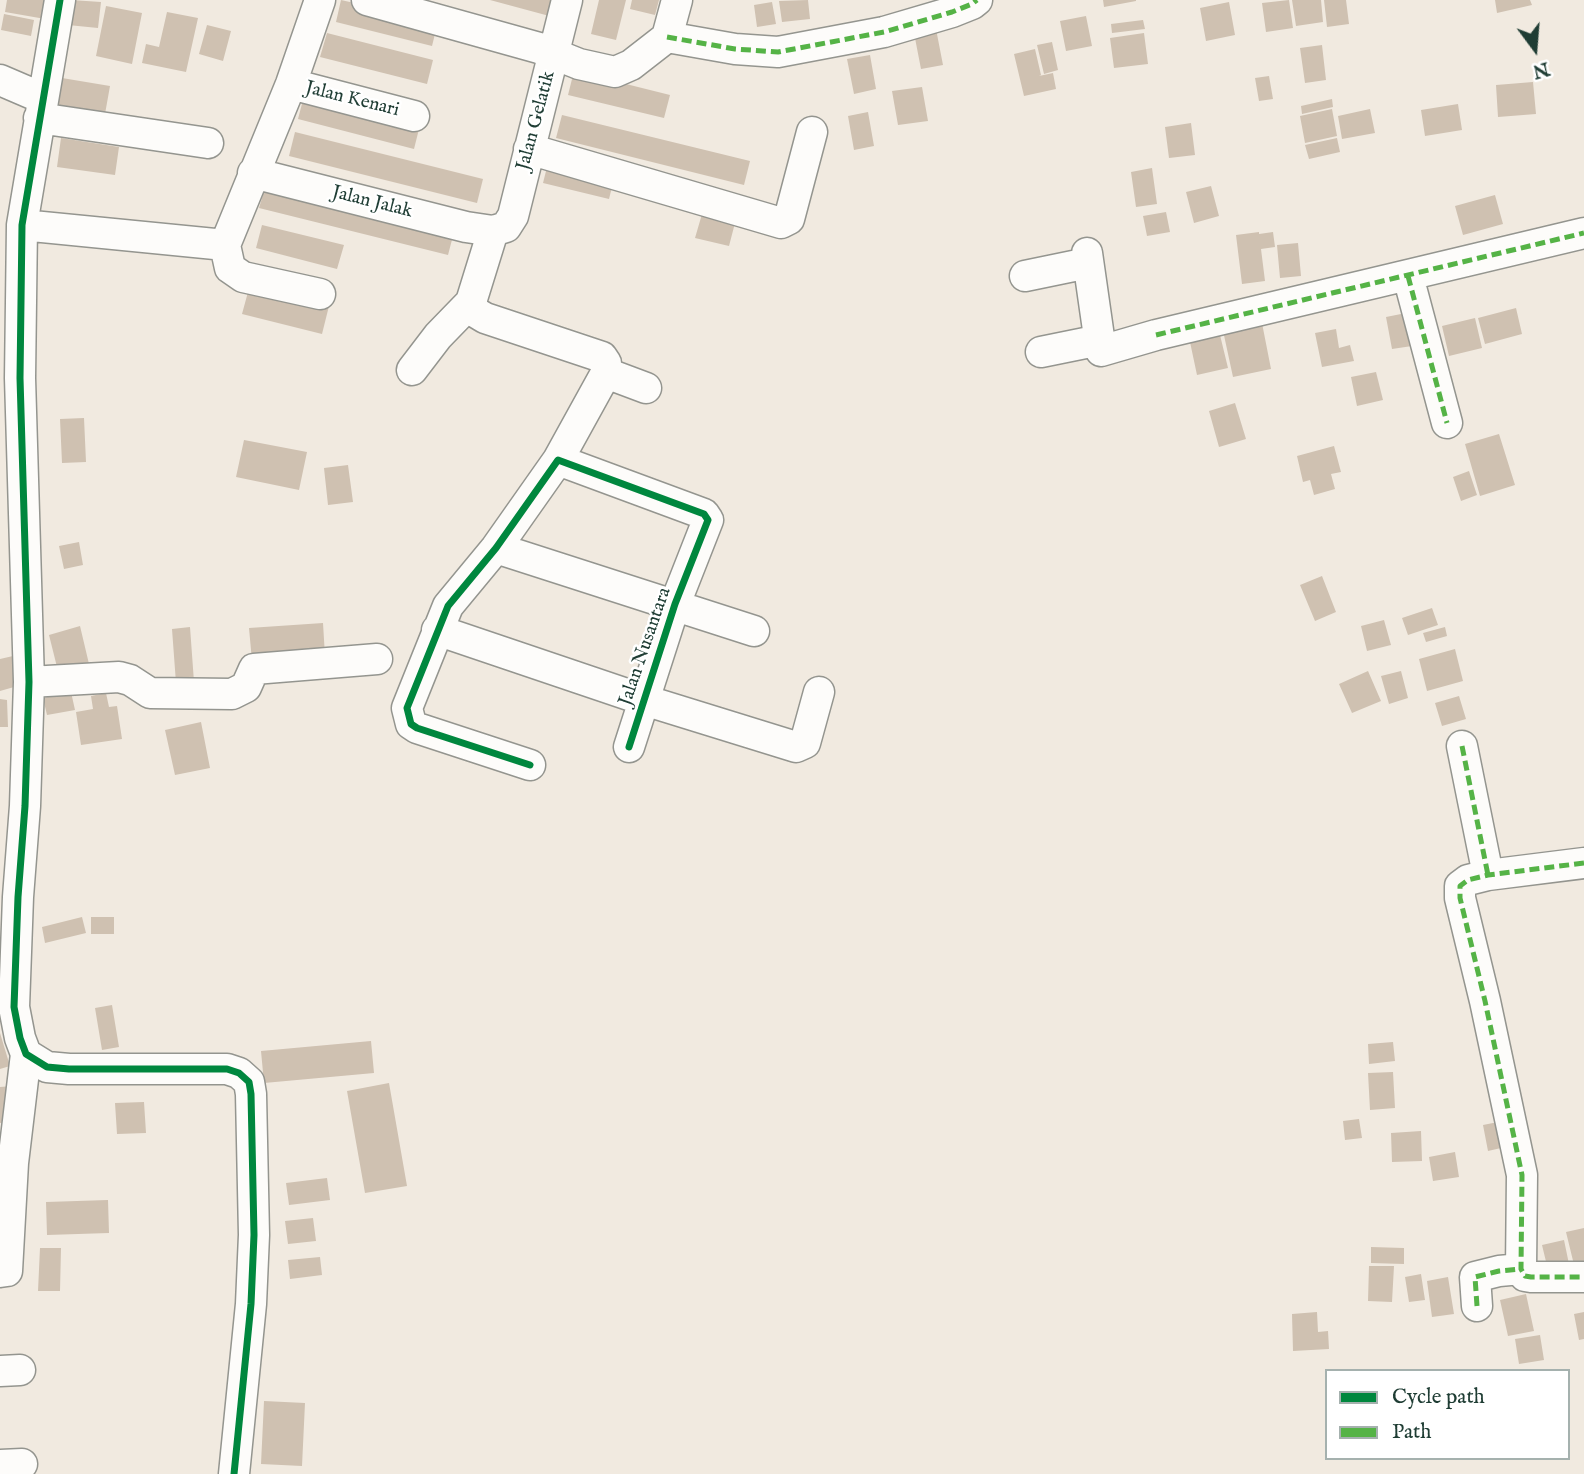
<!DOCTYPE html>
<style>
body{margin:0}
#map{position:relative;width:1584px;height:1474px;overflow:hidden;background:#f1eae0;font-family:"IM FELL English",serif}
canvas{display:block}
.legend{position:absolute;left:1325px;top:1369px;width:245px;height:91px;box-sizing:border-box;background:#fff;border:2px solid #a5b1ae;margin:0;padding:9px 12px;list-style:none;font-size:21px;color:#1f3d34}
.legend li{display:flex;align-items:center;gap:14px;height:35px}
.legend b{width:35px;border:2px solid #a5b1ae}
.north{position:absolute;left:1500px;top:14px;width:70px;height:70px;-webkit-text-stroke:5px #fff;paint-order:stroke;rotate:164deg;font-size:19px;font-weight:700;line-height:28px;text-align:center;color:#1f3d34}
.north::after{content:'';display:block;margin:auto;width:24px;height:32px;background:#1f3d34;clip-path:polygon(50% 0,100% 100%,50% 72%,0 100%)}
</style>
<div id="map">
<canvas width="1584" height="1474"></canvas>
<ul class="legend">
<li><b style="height:9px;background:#00873e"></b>Cycle path</li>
<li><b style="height:9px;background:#55b346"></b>Path</li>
</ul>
<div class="north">N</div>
</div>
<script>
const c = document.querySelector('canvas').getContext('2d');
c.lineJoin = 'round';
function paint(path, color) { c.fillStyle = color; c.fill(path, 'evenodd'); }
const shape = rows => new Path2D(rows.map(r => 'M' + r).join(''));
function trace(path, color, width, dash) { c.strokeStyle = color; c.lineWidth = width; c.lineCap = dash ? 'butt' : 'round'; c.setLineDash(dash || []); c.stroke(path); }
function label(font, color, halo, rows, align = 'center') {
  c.font = font + ' "IM FELL English",serif'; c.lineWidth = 5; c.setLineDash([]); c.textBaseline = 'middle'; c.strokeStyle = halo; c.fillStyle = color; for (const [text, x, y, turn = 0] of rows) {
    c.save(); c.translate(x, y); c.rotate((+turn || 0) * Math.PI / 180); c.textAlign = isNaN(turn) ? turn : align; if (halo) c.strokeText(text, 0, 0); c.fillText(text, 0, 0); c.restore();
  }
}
paint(shape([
 [7,0,55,0,51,20,5,12],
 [71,0,101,2,98,28,68,25],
 [341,0,438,22,432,46,336,22],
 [490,0,558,0,553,17],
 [599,0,626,0,616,40,591,34],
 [632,0,659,0,655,15,630,9],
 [808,0,810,19,782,22,779,1],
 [1103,0,1136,0,1136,1,1104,7],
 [1289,0,1293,28,1266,32,1262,3],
 [1292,0,1321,0,1323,22,1296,26],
 [1324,0,1346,0,1349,24,1327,27],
 [1495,0,1530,0,1532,5,1497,13],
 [772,2,776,24,757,27,754,5],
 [1229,2,1235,35,1206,41,1200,8],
 [106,6,142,13,132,64,96,56],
 [167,12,198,18,186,72,142,63,146,44,159,47],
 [4,14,34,20,31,36,1,30],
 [1086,16,1092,46,1066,51,1060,21],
 [1143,20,1145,29,1112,33,1111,24],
 [207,25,231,31,223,61,199,54],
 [936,29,943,65,921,69,914,33],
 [327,33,433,60,427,84,320,57],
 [1144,33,1148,64,1114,68,1110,38],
 [1052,42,1058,70,1044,74,1037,45],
 [1322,45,1326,80,1305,83,1300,48],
 [1035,49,1041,75,1039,76,1053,73,1056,89,1024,96,1014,54],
 [870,55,876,89,854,94,847,59],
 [574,71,670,95,664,118,568,95],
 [1269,76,1273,99,1259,101,1255,78],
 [62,78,110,86,105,114,58,107],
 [1533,82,1536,114,1498,117,1496,85],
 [922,87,928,121,898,125,892,91],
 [304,96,420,125,414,149,298,119],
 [1332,99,1333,107,1302,114,1301,106],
 [1458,104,1462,130,1425,136,1421,110],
 [1332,109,1337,136,1305,143,1300,116],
 [1370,109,1375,133,1342,139,1338,116],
 [868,112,874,146,854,150,848,116],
 [562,115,750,161,744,185,556,138],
 [1191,123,1195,155,1169,158,1165,127],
 [295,132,483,179,477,203,289,156],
 [61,138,119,147,115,175,57,167],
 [1337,138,1340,152,1309,159,1305,145],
 [549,159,615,175,609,199,543,183],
 [1152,168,1157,204,1136,207,1131,172],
 [266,185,454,232,448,255,259,208],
 [1211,186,1219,216,1194,223,1186,192],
 [1495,195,1503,224,1463,235,1455,206],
 [1166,212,1170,232,1147,236,1143,216],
 [702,214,735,223,729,246,695,238],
 [262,225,344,245,337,269,256,248],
 [1259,232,1259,234,1273,232,1275,247,1261,249,1265,281,1242,284,1236,235],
 [1298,243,1301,276,1280,278,1277,245],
 [251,281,330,302,322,334,242,314],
 [1516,308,1522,334,1485,344,1478,318],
 [1406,313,1412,346,1392,349,1386,317],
 [1261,318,1271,369,1233,377,1222,326],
 [1475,318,1482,348,1449,356,1442,326],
 [1336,329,1339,348,1350,345,1354,361,1322,367,1315,333],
 [1220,335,1228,368,1197,375,1190,342],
 [1376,372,1383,400,1357,406,1351,377],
 [1235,403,1246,439,1219,447,1209,411],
 [84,418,86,462,62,463,60,419],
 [1499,434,1515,485,1480,496,1465,444],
 [244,440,307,452,299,490,236,477],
 [1334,446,1341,472,1331,474,1335,489,1314,495,1310,480,1303,482,1297,456],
 [348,465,353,502,328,505,324,468],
 [1469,471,1477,495,1461,501,1453,477],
 [79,542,83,565,64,569,59,546],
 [1322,576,1336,612,1315,621,1300,585],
 [1432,608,1438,625,1408,635,1402,618],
 [1384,620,1391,645,1367,651,1361,626],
 [323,623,325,656,252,661,249,628],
 [80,626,89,664,58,671,49,635],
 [190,627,194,682,176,683,172,629],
 [1445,627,1447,636,1426,642,1423,633],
 [1455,649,1463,681,1427,691,1419,659],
 [13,656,21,685,0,691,0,659],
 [1368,671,1381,701,1352,713,1339,684],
 [1401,671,1408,698,1389,704,1381,676],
 [71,692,75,710,47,715,43,698],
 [106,693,109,707,117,706,122,739,81,745,76,712,93,709,91,696],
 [1459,696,1466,719,1442,726,1435,703],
 [0,699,7,700,8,727,0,727],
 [201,722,210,768,175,775,165,730],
 [82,917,86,933,45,943,42,927],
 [91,917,114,917,114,934,91,934],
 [112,1005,119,1047,102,1050,95,1008],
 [0,1033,10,1066,0,1069],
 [371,1041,374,1073,264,1083,261,1051],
 [1393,1042,1395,1061,1369,1064,1368,1044],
 [1393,1072,1395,1108,1370,1110,1368,1073],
 [389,1083,407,1186,365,1193,347,1091],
 [13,1086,17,1121,0,1123,0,1087],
 [144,1102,146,1133,117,1134,115,1103],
 [1359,1119,1362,1138,1345,1140,1343,1121],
 [1508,1120,1514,1145,1488,1151,1483,1125],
 [1421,1131,1422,1161,1392,1162,1391,1133],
 [1455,1152,1459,1177,1433,1181,1429,1157],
 [327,1178,330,1200,289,1205,286,1183],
 [108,1200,109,1233,47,1235,46,1202],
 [313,1218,316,1241,288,1244,285,1221],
 [1584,1228,1584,1271,1576,1273,1566,1232],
 [1564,1240,1570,1269,1549,1274,1542,1245],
 [1371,1247,1404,1248,1404,1264,1371,1263],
 [40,1248,61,1248,60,1291,38,1291],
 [320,1257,322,1275,290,1279,288,1260],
 [1369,1266,1394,1266,1392,1302,1368,1301],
 [1421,1274,1425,1300,1409,1302,1405,1277],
 [1448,1277,1454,1314,1432,1317,1427,1281],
 [1526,1294,1534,1331,1508,1336,1500,1300],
 [1317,1312,1318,1332,1328,1331,1329,1349,1293,1351,1292,1314],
 [1584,1312,1584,1339,1579,1340,1574,1314],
 [1540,1335,1544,1360,1519,1364,1515,1339],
 [264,1401,305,1403,302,1466,261,1464]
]), '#cfc1b1');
const minor = shape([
 [60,0,22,225,20,378,29,682,25,806,18,897,14,1007,20,1038,26,1054,47,1067,69,1069,227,1069,239,1073,249,1082,251,1094,254,1235,251,1304,234,1474],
 [367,0,539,48,579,64,615,72,631,65,667,37,677,0],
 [667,37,735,49,778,52,884,32,952,12,972,4,977,0],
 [0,80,42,98],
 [291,84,414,116],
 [39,118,208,143],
 [529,149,781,223,789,219,812,132],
 [253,173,466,227,493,231,506,227,513,216,567,0],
 [22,225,225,245,291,84,320,0],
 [493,231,471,302,475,312,485,318,602,357,606,363,606,373,558,460],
 [225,245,230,268,243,277,320,294],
 [1087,253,1101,351,1156,335,1584,233],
 [1025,276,1088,263],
 [1408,276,1447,423],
 [1041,352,1100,340],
 [412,370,438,336,471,302],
 [606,373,646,388],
 [496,548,754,631],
 [437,630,644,700,796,747,805,743,819,692],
 [29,682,119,677,130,680,150,693,232,694,246,687,254,669,377,659],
 [1462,746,1488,875],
 [530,765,417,728,411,724,407,708,448,606,496,548,558,460,704,514,708,520,675,604,629,747],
 [1584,863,1488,875,1468,880,1460,886,1460,898,1485,1001,1522,1175,1521,1269,1525,1276,1531,1277,1584,1277],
 [0,1272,7,1271,13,1163,26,1054],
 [1477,1306,1475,1277,1499,1271,1521,1269],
 [0,1371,20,1370],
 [0,1465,22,1464]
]);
trace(minor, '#94958f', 33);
trace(minor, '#fdfcfa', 30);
trace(shape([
 [667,37,735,49,778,52,884,32,952,12,972,4,977,0],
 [1408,276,1447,423],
 [1156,335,1584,233],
 [1462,746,1488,875],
 [1584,863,1488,875,1468,880,1460,886,1460,898,1485,1001,1522,1175,1521,1269,1525,1276,1531,1277,1584,1277],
 [1477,1306,1475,1277,1499,1271,1521,1269]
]), '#55b346', 5, [10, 5]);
trace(shape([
 [60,0,22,225,20,378,29,682,25,806,18,897,14,1007,20,1038,26,1054,47,1067,69,1069,227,1069,239,1073,249,1082,251,1094,254,1235,251,1304,234,1474],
 [530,765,417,728,411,724,407,708,448,606,496,548,558,460,704,514,708,520,675,604,629,747]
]), '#00873e', 7);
label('19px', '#1f3d34', '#fff', [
 ["Jalan Kenari",352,100,14],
 ["Jalan Gelatik",537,121,-75],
 ["Jalan Jalak",372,203,14],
 ["Jalan Nusantara",646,647,-71]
]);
</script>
